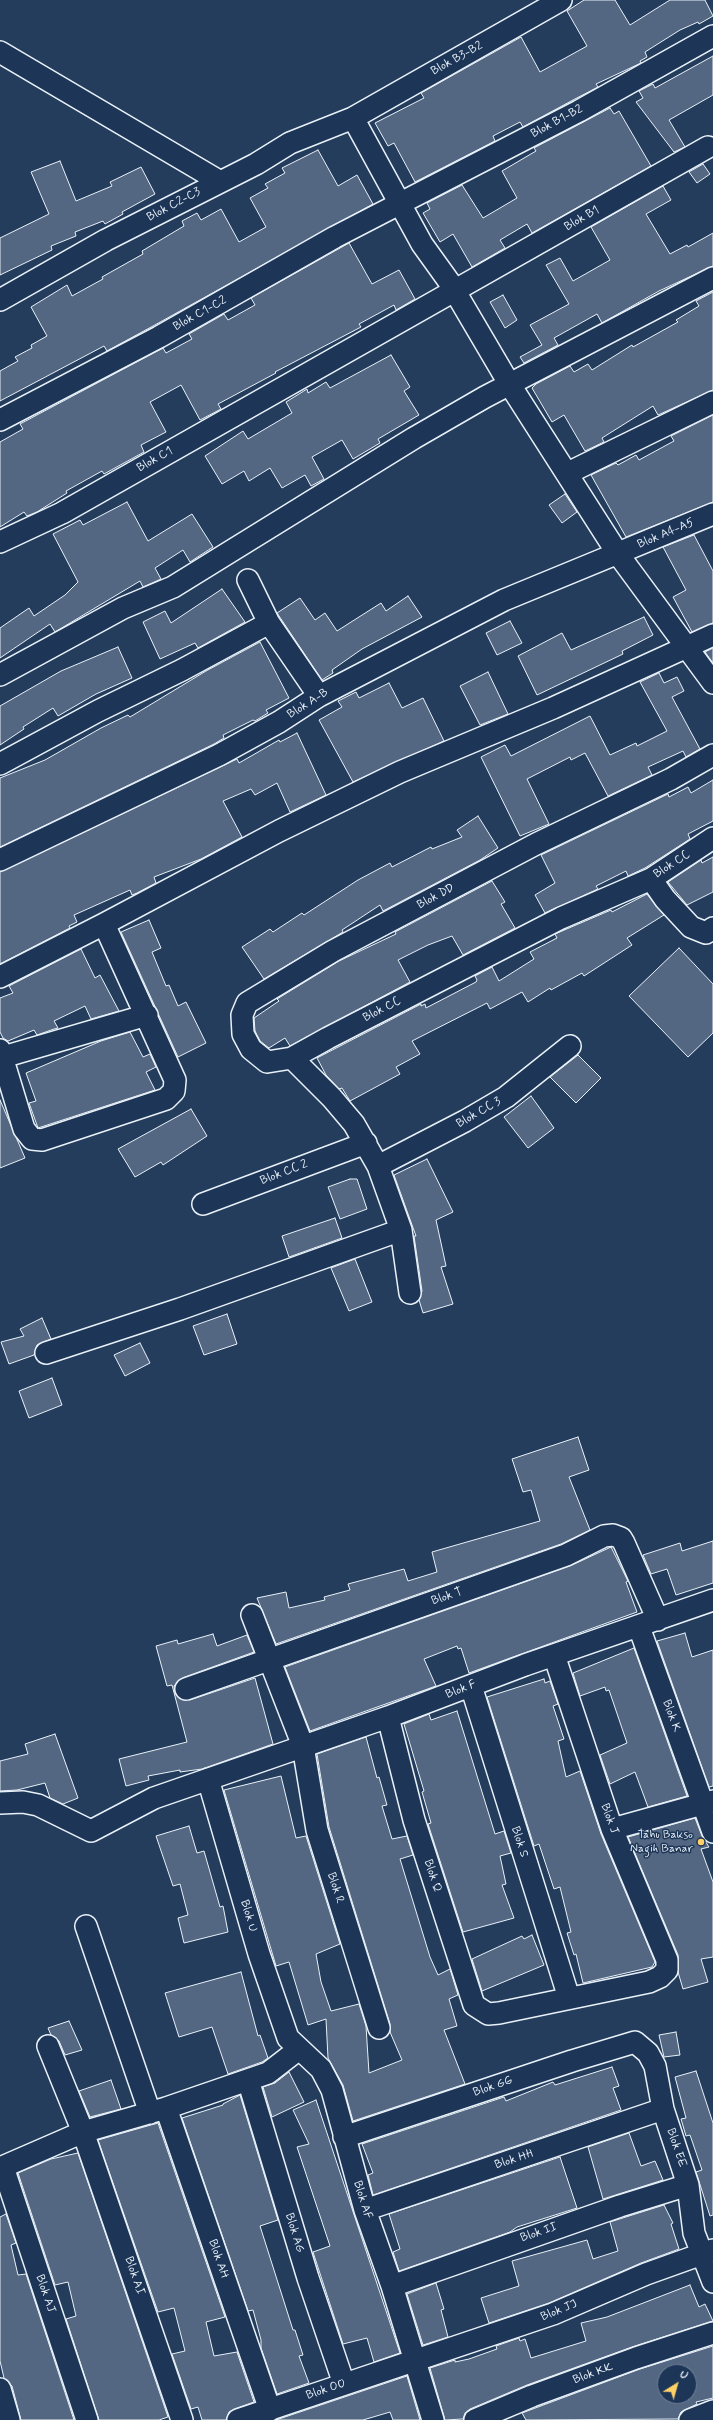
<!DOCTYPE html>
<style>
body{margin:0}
#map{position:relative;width:713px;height:2420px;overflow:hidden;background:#253d5d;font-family:Mynerve,sans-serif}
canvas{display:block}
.north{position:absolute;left:657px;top:2364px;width:40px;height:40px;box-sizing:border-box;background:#1d3557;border:1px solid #6e8097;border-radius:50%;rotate:37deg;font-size:11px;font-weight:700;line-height:16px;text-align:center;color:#e8f1f8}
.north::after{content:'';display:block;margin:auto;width:14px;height:18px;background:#ffd166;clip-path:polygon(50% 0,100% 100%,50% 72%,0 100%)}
</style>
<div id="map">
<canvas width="713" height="2420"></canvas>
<div class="north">U</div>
</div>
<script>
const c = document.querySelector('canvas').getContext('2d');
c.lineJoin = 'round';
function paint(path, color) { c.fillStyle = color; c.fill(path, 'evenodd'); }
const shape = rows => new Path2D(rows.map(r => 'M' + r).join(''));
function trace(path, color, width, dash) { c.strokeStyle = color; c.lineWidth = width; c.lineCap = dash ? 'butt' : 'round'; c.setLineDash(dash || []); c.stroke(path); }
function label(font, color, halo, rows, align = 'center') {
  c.font = font + ' Mynerve,sans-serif'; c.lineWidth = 3; c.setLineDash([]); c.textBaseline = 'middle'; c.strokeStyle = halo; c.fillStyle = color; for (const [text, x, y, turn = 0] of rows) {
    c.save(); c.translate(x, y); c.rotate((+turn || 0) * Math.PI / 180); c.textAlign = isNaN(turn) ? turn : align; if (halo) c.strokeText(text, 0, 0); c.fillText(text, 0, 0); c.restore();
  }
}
const building = shape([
 [584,0,615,0,630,25,670,0,705,0,713,16,699,24,698,22,680,30,645,52,647,57,640,61,641,63,596,84,598,87,573,100,523,127,520,122,493,136,495,141,415,182,394,143,388,146,375,123,424,98,421,93,521,37,540,72,587,46,567,11,584,0],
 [713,56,713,95,669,120,685,147,674,152,636,102,643,98,639,91,653,84,655,88,713,56],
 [610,108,614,114,619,111,651,166,532,233,527,224,500,240,505,248,472,267,453,234,440,242,423,213,430,209,427,203,462,185,483,218,517,198,502,171,536,151,534,148,610,108],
 [318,150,338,186,357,175,373,204,153,326,107,351,104,346,0,401,0,371,18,361,15,357,32,348,31,345,47,336,31,307,67,285,72,296,103,279,102,277,143,254,142,251,184,226,182,221,197,213,201,220,221,209,239,242,266,227,250,198,268,188,265,184,285,173,282,168,318,150],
 [60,161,76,201,112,186,110,182,141,167,155,194,122,212,123,214,105,224,103,221,75,232,76,236,51,246,52,250,0,275,0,238,49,214,31,172,60,161],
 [703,164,710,174,697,183,689,172,703,164],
 [663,186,671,200,646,214,670,254,687,245,688,247,713,233,713,266,659,291,602,323,597,314,554,338,558,345,524,363,520,357,542,345,530,325,569,304,546,265,560,258,573,281,610,260,591,227,663,186],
 [349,243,372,284,399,270,415,299,396,310,394,305,359,324,361,327,275,372,276,373,218,404,221,409,200,420,181,385,150,402,166,432,141,445,144,452,104,474,102,471,66,491,67,493,37,512,27,516,24,512,0,527,0,442,23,429,20,424,163,348,166,353,192,339,189,334,224,314,228,320,255,305,251,298,349,243],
 [713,292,713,390,658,415,653,406,602,438,604,442,585,451,564,415,552,422,532,388,536,384,570,366,574,372,588,364,592,370,632,345,633,347,678,322,676,320,699,306,696,301,713,292],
 [503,295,517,320,505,328,490,302,503,295],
 [391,355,410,387,404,391,419,415,378,439,380,443,353,459,342,440,312,457,324,479,311,486,305,475,282,488,270,468,249,481,244,471,222,484,205,456,243,431,248,439,292,413,286,402,307,389,308,393,326,382,330,388,391,355],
 [713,415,713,502,626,537,591,475,616,463,618,465,636,455,639,460,674,441,671,436,713,415],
 [565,494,577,512,562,523,549,505,565,494],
 [127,502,148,541,192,514,213,547,190,562,183,550,155,568,161,579,143,587,140,581,55,632,50,624,0,658,0,628,29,608,34,616,65,595,78,582,53,534,80,520,83,525,127,502],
 [694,535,713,571,713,623,692,632,673,597,686,590,663,547,694,535],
 [222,589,245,622,198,648,195,643,160,659,143,622,165,611,171,623,222,589],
 [408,596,422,617,362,649,332,670,333,673,322,680,277,613,300,598,315,620,325,613,337,631,381,603,386,611,408,596],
 [644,617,653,635,622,651,623,654,537,695,518,656,562,633,571,650,644,617],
 [510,621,522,643,497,655,486,633,510,621],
 [260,642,289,698,266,710,268,713,255,721,253,720,223,735,224,738,214,744,0,847,0,778,45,760,101,728,128,715,130,717,206,671,260,642],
 [118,647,132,678,96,694,58,716,53,708,23,727,24,729,0,745,0,706,61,671,118,647],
 [713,648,713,663,705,652,713,648],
 [488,672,508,714,480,725,460,686,488,672],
 [659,673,664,683,677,677,684,691,672,697,700,749,686,757,683,751,648,767,652,775,608,796,585,753,571,760,570,757,527,779,549,824,520,836,481,757,505,745,511,756,590,716,610,755,636,743,637,746,667,731,640,682,659,673],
 [389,683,402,708,423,698,444,741,353,782,319,720,342,707,338,701,356,692,359,698,389,683],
 [297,733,326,795,290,812,277,783,255,795,251,789,223,801,242,837,201,859,154,877,156,883,137,893,132,895,130,890,74,915,77,922,69,926,70,928,0,964,0,872,237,759,239,763,279,740,280,742,297,733],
 [713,780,713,821,688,834,690,839,645,868,628,876,626,871,596,886,598,889,545,913,535,895,555,883,541,855,668,794,669,797,688,787,691,793,713,780],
 [478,816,498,848,480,860,383,911,380,905,342,930,343,932,264,979,242,947,270,929,273,932,302,913,304,915,358,880,390,863,392,867,431,847,432,849,462,837,457,830,478,816],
 [713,857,713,892,687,905,668,882,701,860,702,863,713,857],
 [492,881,505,902,501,904,515,928,463,955,452,936,428,945,398,960,410,982,290,1046,285,1038,269,1048,260,1041,255,1031,254,1018,279,1001,277,999,339,961,396,934,395,932,492,881],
 [647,894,664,915,627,938,632,945,584,976,582,973,551,990,550,988,528,1002,522,992,490,1009,487,1003,412,1041,420,1054,396,1067,400,1074,350,1101,342,1088,339,1089,326,1075,317,1058,421,1004,421,1006,425,1004,426,1008,476,982,477,980,475,976,492,967,499,981,534,959,530,952,557,938,555,934,611,910,612,912,647,894],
 [149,920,161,948,152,952,166,986,169,985,178,1006,186,1002,206,1043,178,1057,121,932,149,920],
 [679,948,713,984,713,1033,688,1057,629,996,679,948],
 [81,949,95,978,100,975,119,1011,91,1019,85,1006,54,1021,58,1028,54,1029,37,1035,34,1030,8,1041,3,1038,0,1032,0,998,13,993,9,986,81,949],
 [130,1032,143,1057,150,1054,156,1067,146,1072,155,1090,38,1128,29,1103,36,1101,26,1073,101,1041,130,1032],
 [578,1055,601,1078,576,1103,550,1077,578,1055],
 [531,1096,554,1128,528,1148,504,1117,531,1096],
 [0,1100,25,1158,0,1168,0,1100],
 [191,1109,207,1136,163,1165,161,1162,135,1177,118,1149,191,1109],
 [427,1159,453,1212,436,1220,446,1266,441,1267,453,1304,423,1313,419,1300,422,1291,414,1236,416,1236,394,1175,427,1159],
 [350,1179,357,1179,367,1209,340,1219,328,1187,350,1179],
 [335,1218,342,1238,289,1257,282,1236,335,1218],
 [355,1259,372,1302,349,1311,331,1268,355,1259],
 [227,1314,237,1344,204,1355,193,1326,227,1314],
 [42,1318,51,1339,37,1345,34,1355,9,1364,1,1342,24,1336,20,1329,42,1318],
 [140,1343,150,1363,125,1376,114,1355,140,1343],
 [52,1378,62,1405,29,1418,19,1391,52,1378],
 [578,1437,589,1470,569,1477,590,1530,561,1544,276,1644,257,1598,286,1592,289,1608,325,1600,324,1597,350,1590,348,1584,404,1569,408,1581,437,1572,432,1552,540,1521,531,1490,523,1492,512,1459,578,1437],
 [713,1541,713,1583,676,1595,667,1569,651,1574,643,1555,680,1543,682,1551,713,1541],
 [611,1547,628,1581,626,1582,637,1612,469,1673,461,1648,458,1649,457,1646,424,1659,436,1686,310,1731,285,1667,570,1566,611,1547],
 [685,1633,692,1657,713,1650,713,1786,709,1787,657,1641,685,1633],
 [213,1634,217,1646,247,1635,254,1652,182,1678,174,1686,175,1693,179,1698,190,1700,255,1678,273,1744,202,1769,180,1772,180,1770,148,1776,149,1780,126,1786,119,1759,187,1742,172,1685,167,1686,156,1646,177,1640,178,1644,213,1634],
 [634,1648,687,1796,648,1807,635,1772,610,1784,600,1755,627,1743,609,1690,606,1691,605,1687,580,1696,573,1673,634,1648],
 [544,1679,545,1683,550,1681,558,1704,553,1706,564,1739,558,1741,566,1777,580,1771,601,1834,655,1962,652,1967,583,1983,576,1954,574,1955,567,1933,571,1932,560,1887,554,1889,539,1844,534,1846,487,1697,544,1679],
 [457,1711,495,1834,504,1831,511,1853,500,1856,506,1884,502,1885,514,1918,463,1932,428,1824,431,1823,422,1792,424,1791,404,1724,429,1714,431,1720,457,1711],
 [55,1734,78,1798,63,1804,50,1798,45,1783,17,1790,0,1791,0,1761,28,1754,25,1744,55,1734],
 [366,1737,377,1778,379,1777,387,1805,382,1806,392,1839,407,1836,413,1855,400,1859,430,1957,438,1975,450,1969,458,1995,449,1999,457,2026,444,2030,465,2084,353,2121,343,2085,328,2058,326,2019,308,2025,289,1962,276,1966,224,1790,281,1776,296,1838,306,1836,340,1944,316,1954,321,1982,331,2011,359,2004,366,2026,369,2073,402,2060,390,2032,390,2024,329,1827,317,1754,366,1737],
 [695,1818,702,1836,709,1847,701,1849,713,1882,713,1957,701,1959,708,1982,683,1989,678,1972,678,1955,628,1837,695,1818],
 [189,1826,197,1853,204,1851,220,1907,223,1906,228,1932,184,1943,178,1918,188,1915,180,1884,173,1886,156,1836,189,1826],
 [532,1935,544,1965,482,1991,472,1959,522,1936,524,1939,532,1935],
 [241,1972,258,2036,260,2035,268,2058,262,2062,228,2074,212,2027,179,2037,165,1993,241,1972],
 [69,2021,82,2050,65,2055,59,2041,51,2035,48,2028,69,2021],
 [676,2032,680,2055,664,2057,659,2035,676,2032],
 [612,2067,619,2086,613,2088,621,2110,373,2195,368,2175,373,2173,362,2144,504,2097,506,2101,553,2082,555,2085,612,2067],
 [696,2071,713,2123,713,2215,710,2216,696,2172,702,2170,690,2135,686,2136,681,2119,686,2118,675,2077,696,2071],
 [289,2072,304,2102,272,2117,263,2087,275,2083,289,2072],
 [111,2080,121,2109,90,2117,79,2091,111,2080],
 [240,2095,278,2220,260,2226,293,2330,295,2330,303,2355,299,2356,309,2383,277,2394,261,2348,261,2340,253,2310,248,2311,182,2118,223,2105,223,2104,240,2095],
 [316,2100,400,2353,374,2362,367,2338,343,2344,313,2252,330,2246,297,2147,309,2144,293,2110,316,2100],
 [158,2123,225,2317,206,2322,214,2356,237,2352,254,2402,234,2409,229,2412,226,2420,202,2420,198,2407,191,2409,172,2354,185,2351,174,2308,158,2312,98,2140,158,2123],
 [629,2133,641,2166,655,2161,663,2180,603,2199,588,2147,629,2133],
 [78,2153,168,2417,159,2420,99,2420,66,2319,76,2316,68,2282,55,2285,18,2173,51,2159,78,2153],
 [560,2157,577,2208,517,2227,510,2232,399,2271,393,2252,400,2249,389,2214,560,2157],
 [664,2205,673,2223,671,2224,679,2249,641,2263,549,2303,489,2323,481,2298,519,2286,512,2261,587,2240,593,2259,618,2251,610,2222,664,2205],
 [6,2214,16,2243,11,2245,18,2275,26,2274,74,2420,21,2420,12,2386,4,2378,0,2361,0,2217,6,2214],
 [436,2283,444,2309,441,2310,448,2337,423,2345,407,2294,436,2283],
 [690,2285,699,2307,705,2304,713,2321,632,2347,527,2385,470,2409,465,2413,463,2419,445,2420,430,2368,455,2360,455,2362,469,2359,497,2349,496,2346,519,2338,520,2341,525,2339,531,2358,586,2341,581,2323,607,2317,690,2285],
 [713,2346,713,2398,696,2402,697,2404,681,2412,678,2419,526,2420,522,2413,640,2369,713,2346],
 [665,2372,689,2372,689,2396,665,2396,665,2372],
 [407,2376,420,2420,393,2420,390,2412,363,2420,276,2420,407,2376]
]);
paint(building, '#536782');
trace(building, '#e8f1f8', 1);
const minor = shape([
 [0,52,219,181],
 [353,118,422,244,450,283,510,385,618,554,713,683],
 [0,300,106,240,256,164,290,143,353,118,561,0],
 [0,420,159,337,335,237,579,111,713,36],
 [568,473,713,402],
 [0,542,62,513,708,147],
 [248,580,269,623],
 [0,675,123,608,173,587,414,438,485,397,713,278],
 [713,755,671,779,536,844,333,951,247,1003,242,1015,243,1034,251,1049,267,1062,292,1058,328,1038,561,918,651,879,713,838],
 [0,764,98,711,182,670,269,623,319,696],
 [0,860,219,755,279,722,319,696,504,600,713,514],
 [651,879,665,899,691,927,706,933,713,928],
 [0,977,104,924,279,831,400,772,553,708,713,635],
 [0,1050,24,1129,32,1139,42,1140,166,1099,174,1091,175,1080,104,924],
 [3,1057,147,1015],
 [292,1058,332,1098,354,1124,378,1166,401,1230,410,1293],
 [378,1166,465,1121,506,1097,570,1046],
 [203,1204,366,1143],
 [46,1353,180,1309,401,1230],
 [252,1615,303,1746,317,1830,379,2028],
 [639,1627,713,1832],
 [471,1686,569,1998],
 [186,1689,566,1555,604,1536,613,1535,621,1538,624,1543,658,1620],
 [388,1717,414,1820,474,2005,488,2014,499,2013,649,1982,660,1977,667,1970,667,1960,612,1829,554,1655],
 [208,1779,259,1954,288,2038,321,2069,332,2090,365,2210,392,2286,433,2420],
 [0,1803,23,1802,38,1805,91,1831,154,1798,388,1717,525,1665,713,1600],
 [612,1829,713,1801],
 [86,1926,150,2113],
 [48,2046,83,2132,182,2420],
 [248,2080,308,2278,344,2384],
 [166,2108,270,2410],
 [344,2137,572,2061,635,2042,648,2053,655,2066,663,2109,688,2185,694,2233,713,2282],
 [3,2167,87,2420],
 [0,2168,83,2132,166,2108,268,2073,299,2049],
 [365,2210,663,2109],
 [392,2286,620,2206,688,2185],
 [0,2389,9,2420],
 [238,2420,553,2314,646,2274,713,2250],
 [475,2420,532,2396,636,2358,713,2333],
 [690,2420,713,2411]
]);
trace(minor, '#e8f1f8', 24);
trace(minor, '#1d3557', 21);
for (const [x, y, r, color] of [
 [701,1842,4,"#ffd166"]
]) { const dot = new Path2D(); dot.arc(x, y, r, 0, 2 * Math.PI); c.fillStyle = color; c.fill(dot); trace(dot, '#1d3557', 1.5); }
label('12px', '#e8f1f8', '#1d3557', [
 ["Blok B3-B2",457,59,-29],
 ["Blok B1-B2",557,122,-28],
 ["Blok C2-C3",174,205,-28],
 ["Blok B1",582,219,-30],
 ["Blok C1-C2",200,314,-29],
 ["Blok C1",155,460,-30],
 ["Blok A4-A5",666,534,-23],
 ["Blok A-B",308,704,-32],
 ["Blok CC",672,865,-33],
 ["Blok DD",436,897,-28],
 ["Blok CC",382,1010,-27],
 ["Blok CC 3",479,1113,-30],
 ["Blok CC 2",284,1173,-21],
 ["Blok T",447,1597,-19],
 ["Blok F",461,1690,-21],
 ["Blok K",671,1716,70],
 ["Blok J",609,1819,70],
 ["Blok S",519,1842,72],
 ["Blok Q",432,1876,72],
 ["Blok R",335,1888,72],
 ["Blok U",248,1916,74],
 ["Blok GG",493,2087,-19],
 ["Blok EE",676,2148,72],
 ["Blok HH",514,2160,-18],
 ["Blok AF",362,2200,73],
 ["Blok AG",294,2233,73],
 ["Blok II",539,2233,-19],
 ["Blok AH",218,2259,71],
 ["Blok AI",134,2276,71],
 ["Blok AJ",45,2294,71],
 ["Blok JJ",559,2311,-22],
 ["Blok KK",593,2374,-20],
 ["Blok OO",326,2390,-19]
]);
label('12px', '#e8f1f8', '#1d3557', [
 ["Tahu Bakso",693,1835],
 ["Nagih Banar",693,1849]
], 'right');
</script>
